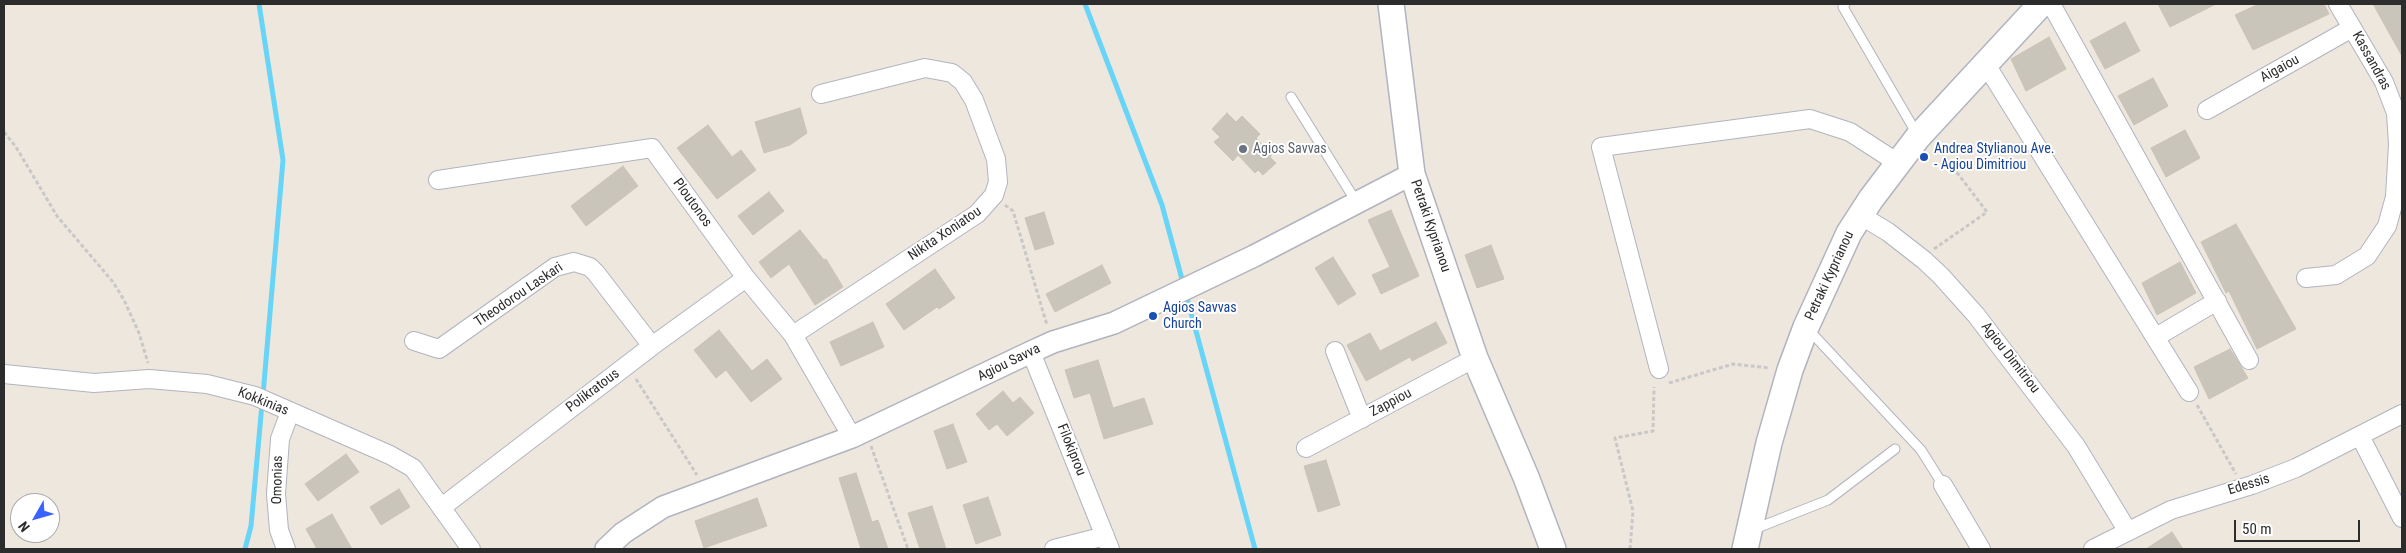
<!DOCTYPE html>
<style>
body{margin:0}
#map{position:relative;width:2406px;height:553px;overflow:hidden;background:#eee7dd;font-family:"Roboto Condensed",sans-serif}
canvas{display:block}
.frame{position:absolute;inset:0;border:5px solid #2c2c2c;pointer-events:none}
.north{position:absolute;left:10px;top:493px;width:50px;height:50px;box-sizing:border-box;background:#fff;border:1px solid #ababab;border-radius:50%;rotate:232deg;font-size:14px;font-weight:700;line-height:20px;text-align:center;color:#2c2c2c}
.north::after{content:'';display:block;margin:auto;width:18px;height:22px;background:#3963ff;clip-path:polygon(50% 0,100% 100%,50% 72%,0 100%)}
.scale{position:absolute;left:2234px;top:520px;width:126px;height:22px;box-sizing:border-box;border:2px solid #2c2c2c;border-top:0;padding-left:6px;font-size:15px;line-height:18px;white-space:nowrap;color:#2c2c2c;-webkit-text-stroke:4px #fff;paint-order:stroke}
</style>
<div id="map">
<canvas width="2406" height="553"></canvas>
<div class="frame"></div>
<div class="north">N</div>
<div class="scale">50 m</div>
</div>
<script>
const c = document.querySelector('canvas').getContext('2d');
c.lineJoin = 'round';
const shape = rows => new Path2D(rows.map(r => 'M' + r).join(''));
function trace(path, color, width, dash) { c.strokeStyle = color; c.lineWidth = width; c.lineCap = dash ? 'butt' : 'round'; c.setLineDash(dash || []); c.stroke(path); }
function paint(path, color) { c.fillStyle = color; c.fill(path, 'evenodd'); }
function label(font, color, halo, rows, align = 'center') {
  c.font = font + ' "Roboto Condensed",sans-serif'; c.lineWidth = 4; c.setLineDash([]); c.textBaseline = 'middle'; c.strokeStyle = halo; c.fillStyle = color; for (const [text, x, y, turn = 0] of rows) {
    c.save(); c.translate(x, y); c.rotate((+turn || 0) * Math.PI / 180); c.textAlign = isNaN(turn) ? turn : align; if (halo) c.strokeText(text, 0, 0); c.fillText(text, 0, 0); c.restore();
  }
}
trace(shape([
 [259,4,283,160,263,395],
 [1085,4,1162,205,1183,283],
 [1186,294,1255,549],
 [245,549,251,526,262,404]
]), '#68d5f8', 5);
const building = shape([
 [2158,4,2216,4,2170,27,2158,4],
 [2259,4,2324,4,2329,14,2253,50,2235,15,2259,4],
 [2373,4,2402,4,2402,56,2373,4],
 [2125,22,2140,51,2105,69,2090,41,2125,22],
 [2049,37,2066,69,2026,91,2011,59,2049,37],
 [2153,78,2168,106,2134,125,2118,96,2153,78],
 [800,108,807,133,790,145,764,153,755,122,800,108],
 [1227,113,1236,122,1242,116,1260,134,1256,138,1272,155,1270,157,1276,163,1263,175,1258,170,1255,173,1238,155,1233,161,1214,142,1220,137,1212,129,1227,113],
 [708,125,732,157,741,150,756,170,717,199,677,148,708,125],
 [2185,130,2200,158,2166,177,2151,148,2185,130],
 [623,166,638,186,586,226,571,206,623,166],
 [769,192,784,211,753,235,738,216,769,192],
 [1391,210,1419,276,1381,294,1372,275,1390,267,1368,220,1391,210],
 [1044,212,1054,244,1035,250,1025,218,1044,212],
 [2236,224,2296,329,2257,349,2229,291,2226,293,2201,242,2236,224],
 [800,230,824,260,826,259,843,287,815,305,789,264,771,278,759,262,800,230],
 [1491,245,1504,279,1477,288,1465,255,1491,245],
 [1333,257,1356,294,1338,305,1315,268,1333,257],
 [2180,262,2196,293,2157,315,2142,283,2180,262],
 [1102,265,1111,283,1055,312,1046,294,1102,265],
 [935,269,955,298,939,309,937,307,904,330,886,304,935,269],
 [873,322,884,347,841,366,830,342,873,322],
 [1436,322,1447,343,1412,361,1410,357,1366,381,1347,345,1370,333,1380,351,1436,322],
 [719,330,752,371,767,359,782,379,751,402,726,370,716,378,694,350,719,330],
 [2230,349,2248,378,2209,399,2194,367,2230,349],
 [1098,360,1113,408,1144,398,1153,424,1104,439,1090,393,1074,398,1065,370,1098,360],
 [1003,391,1013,403,1020,397,1034,413,1007,436,997,424,989,430,976,414,1003,391],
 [953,424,967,462,947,469,934,431,953,424],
 [346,454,359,472,318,501,305,484,346,454],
 [1326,460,1340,505,1318,512,1304,466,1326,460],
 [856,473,872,522,878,520,888,549,861,549,839,478,856,473],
 [399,489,410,507,381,525,370,507,399,489],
 [988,497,1001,535,976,544,963,505,988,497],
 [757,498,767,526,704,548,695,521,757,498],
 [932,506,946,549,920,549,908,513,932,506],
 [332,514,352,549,317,549,306,529,332,514],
 [2172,532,2183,549,2146,549,2172,532]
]);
paint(building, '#c9c5bb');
trace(building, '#cac3b6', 1);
const service = shape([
 [1845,4,1843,7,1917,134],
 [1291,97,1357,203],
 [1808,329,1921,450,1943,485],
 [1752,530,1828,500,1895,449]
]);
const minor = shape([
 [2051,4,2249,360],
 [1985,63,2189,392],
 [2207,110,2352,28],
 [438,180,652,148,746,278,793,335,852,437],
 [1860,215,1888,232,1924,260,1941,276,1976,315,2076,446,2127,530],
 [2306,278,2336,275,2367,256,2387,226,2395,197,2398,144,2396,113,2384,82,2338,4],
 [793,335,977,214,994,195,998,182,996,159,974,100,963,82,952,73,925,68,821,94],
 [2156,337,2217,301],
 [414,341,439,349,555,267,574,262,590,267,596,273,652,346],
 [1335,351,1362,419],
 [1031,352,1110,549],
 [1659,369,1601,147,1810,119,1850,132,1898,163],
 [4,374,94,383,149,379,207,384,255,396,390,455,413,468,471,549],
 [2360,436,2402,518],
 [1306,448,1475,358],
 [1943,485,1981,549],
 [442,507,652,346,746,278],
 [286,549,279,530,276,494,280,439,290,412],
 [1054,549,1105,536],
 [2093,549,2171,510,2252,485,2296,468,2402,414]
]);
const tertiary = shape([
 [606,549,623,533,663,507,852,437,1031,352,1053,342,1114,323,1254,256,1412,174]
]);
const secondary = shape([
 [1391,4,1412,174,1475,358,1526,477,1553,549],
 [1745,549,1769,443,1790,370,1806,327,1849,233,1871,199,1918,137,2041,4]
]);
trace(service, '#b1b4c0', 11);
trace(minor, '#b1b4c0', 20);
trace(tertiary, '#b1b4c0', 24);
trace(secondary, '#b1b4c0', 28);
trace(shape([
 [4,132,16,147,57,216,113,282,124,300,139,333,148,363],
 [1005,205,1013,211,1047,325],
 [1934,249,1987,212,1936,145],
 [636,379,697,475],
 [1669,383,1733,364,1770,368],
 [2197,405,2236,474],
 [871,446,908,549],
 [1630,549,1633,511,1615,438,1653,431,1654,387]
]), '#c8c8c8', 3, [4, 2.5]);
trace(service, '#fff', 9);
trace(minor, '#fff', 18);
trace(tertiary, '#fff', 21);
trace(secondary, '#fff', 25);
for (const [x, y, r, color] of [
 [1243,149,5,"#6b7280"],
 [1924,157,5,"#1a4fb4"],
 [1153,316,5,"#1a4fb4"]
]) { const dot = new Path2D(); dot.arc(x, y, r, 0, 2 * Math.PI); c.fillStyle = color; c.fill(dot); trace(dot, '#fff', 2); }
label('14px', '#2c2c2c', '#fff', [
 ["Kassandras",2371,61,61],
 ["Aigaiou",2280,69,-29],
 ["Ploutonos",692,203,54],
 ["Petraki Kyprianou",1430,226,71],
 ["Nikita Xoniatou",945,234,-34],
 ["Petraki Kyprianou",1830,276,-65],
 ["Theodorou Laskari",519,295,-34],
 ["Agiou Dimitriou",2010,358,52],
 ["Agiou Savva",1009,363,-26],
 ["Polikratous",593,391,-37],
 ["Kokkinias",263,402,22],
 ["Zappiou",1391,403,-28],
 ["Filokiprou",1071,450,68],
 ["Omonias",278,480,-89],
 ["Edessis",2249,485,-17]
]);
label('14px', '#5b616d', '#fff', [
 ["Agios Savvas",1253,149]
], 'left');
label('14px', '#164399', '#fff', [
 ["Andrea Stylianou Ave.",1934,149],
 ["- Agiou Dimitriou",1934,165],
 ["Agios Savvas",1163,308],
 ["Church",1163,324]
], 'left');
</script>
